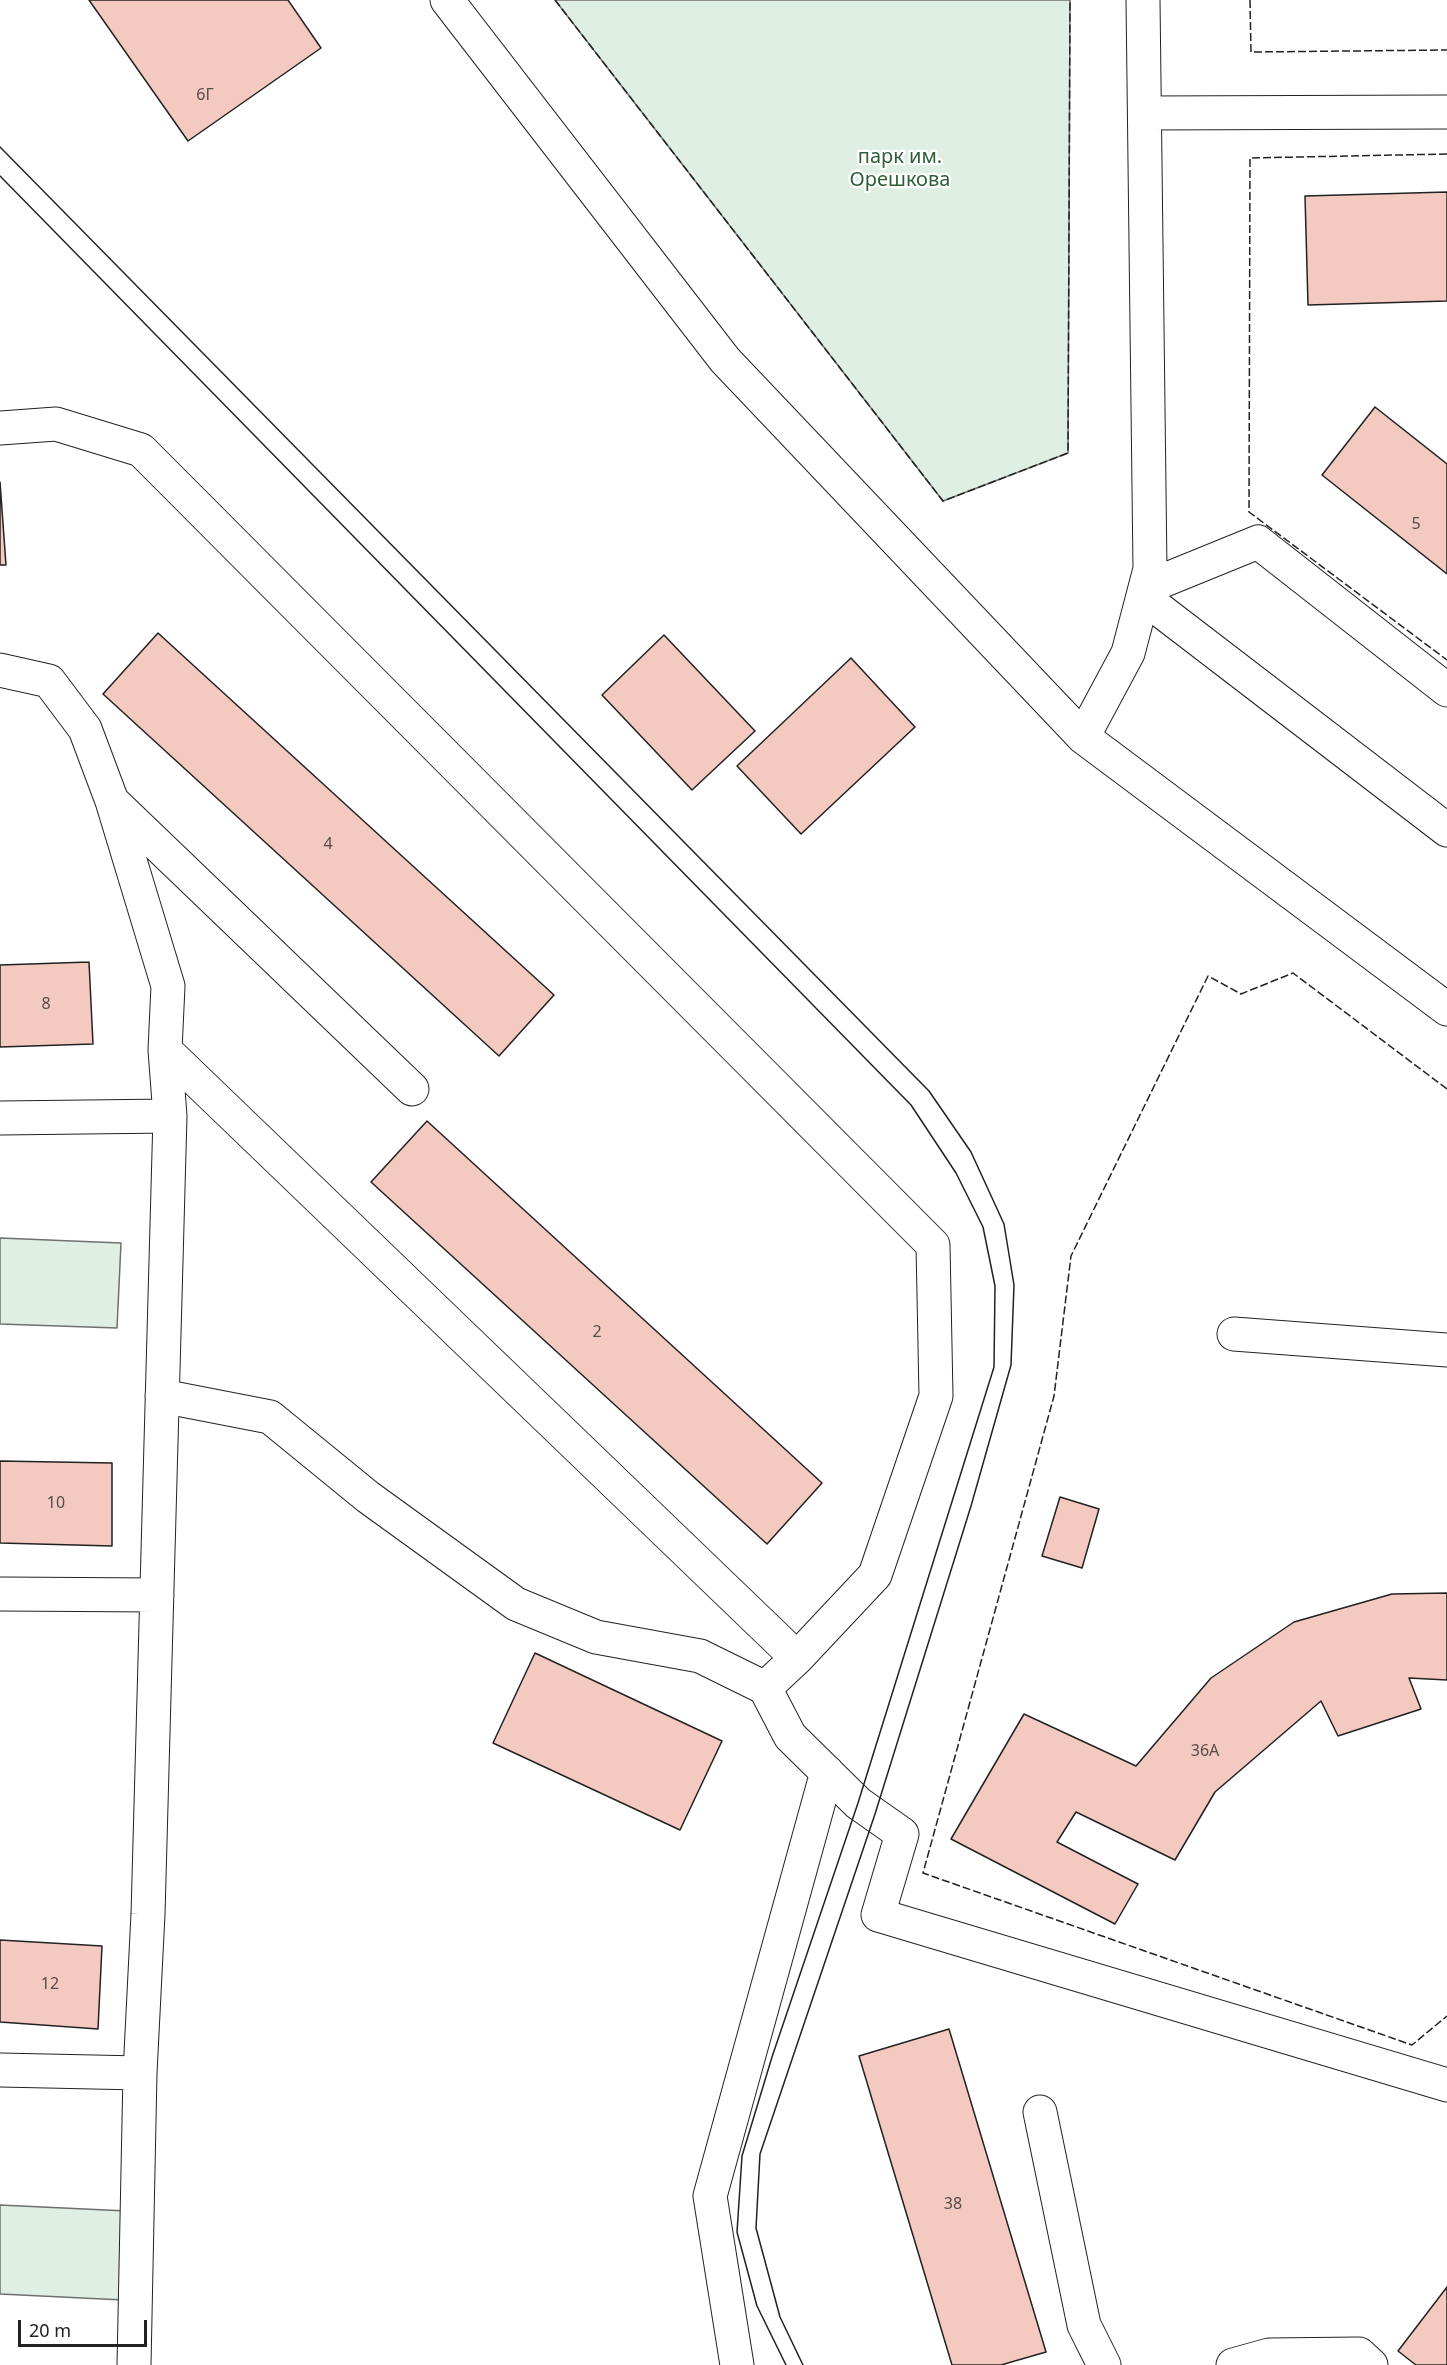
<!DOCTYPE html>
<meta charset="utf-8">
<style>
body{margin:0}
#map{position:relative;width:1447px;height:2365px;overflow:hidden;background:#fff;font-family:"Noto Sans",sans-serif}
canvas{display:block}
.scale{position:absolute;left:18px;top:2320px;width:129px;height:27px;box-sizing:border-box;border:3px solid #222;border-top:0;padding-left:8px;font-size:18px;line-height:21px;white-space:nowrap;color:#222;-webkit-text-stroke:4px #fff;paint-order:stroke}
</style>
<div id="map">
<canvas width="1447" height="2365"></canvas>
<div class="scale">20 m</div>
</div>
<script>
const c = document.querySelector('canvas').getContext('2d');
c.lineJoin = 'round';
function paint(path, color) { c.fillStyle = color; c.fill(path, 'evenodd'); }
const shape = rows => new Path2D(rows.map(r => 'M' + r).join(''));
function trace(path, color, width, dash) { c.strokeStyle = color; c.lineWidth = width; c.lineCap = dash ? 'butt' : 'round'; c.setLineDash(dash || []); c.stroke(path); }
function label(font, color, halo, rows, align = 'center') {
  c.font = font + ' "Noto Sans",sans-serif'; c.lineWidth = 4.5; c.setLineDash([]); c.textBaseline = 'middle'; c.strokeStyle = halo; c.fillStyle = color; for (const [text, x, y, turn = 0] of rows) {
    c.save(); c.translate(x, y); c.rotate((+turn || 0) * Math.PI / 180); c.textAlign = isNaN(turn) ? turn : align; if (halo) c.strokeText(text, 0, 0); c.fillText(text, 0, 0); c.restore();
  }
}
const green = shape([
 [555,0,1070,0,1068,453,943,501,555,0],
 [0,1238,121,1243,117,1328,0,1324,0,1238],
 [0,2205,127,2211,123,2300,0,2294,0,2205]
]);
paint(green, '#e0efe3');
trace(green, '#6f6f6f', 1.5);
const building = shape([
 [89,0,288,0,321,48,188,141,89,0],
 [1447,192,1447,301,1308,305,1305,196,1447,192],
 [1375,407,1447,464,1447,574,1322,475,1375,407],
 [0,482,6,565,0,565,0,482],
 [158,633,554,995,499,1056,103,694,158,633],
 [664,635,755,731,692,790,602,695,664,635],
 [851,658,915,727,801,834,737,766,851,658],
 [89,962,93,1044,0,1047,0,965,89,962],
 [427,1121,822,1483,767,1544,371,1182,427,1121],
 [0,1461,112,1463,112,1546,0,1543,0,1461],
 [1060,1497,1099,1509,1082,1568,1042,1556,1060,1497],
 [1447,1593,1447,1680,1409,1678,1421,1709,1338,1736,1321,1701,1215,1792,1175,1860,1076,1812,1057,1842,1138,1884,1115,1924,951,1839,1024,1714,1136,1766,1211,1678,1294,1622,1392,1594,1447,1593],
 [535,1653,722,1741,680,1830,493,1743,535,1653],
 [0,1940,102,1946,98,2029,0,2022,0,1940],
 [949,2029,1046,2352,1001,2365,952,2365,859,2056,949,2029],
 [1447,2287,1447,2365,1416,2365,1398,2351,1447,2287]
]);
paint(building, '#f3c9c0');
trace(building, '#222', 1.5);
const minor = shape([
 [447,0,725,360,1083,737,1447,1009],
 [1145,113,1447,112],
 [0,428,56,424,141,450,933,1245,936,1396,875,1575,797,1658,765,1688],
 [1145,588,1258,542,1447,690],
 [1143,597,1447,830],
 [0,670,49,681,85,729,112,801,168,986,165,1050,170,1116,148,1914,140,2073,134,2365],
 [1083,737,1128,653,1150,569,1143,0],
 [113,802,412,1089],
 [165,1050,797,1658],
 [0,1118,170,1116],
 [1234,1334,1447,1350],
 [162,1396,270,1417,368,1497,516,1604,596,1637,700,1656,765,1688,790,1736,858,1803,902,1834,878,1915,1447,2085],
 [0,1594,157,1595],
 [0,2070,140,2073],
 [1040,2112,1084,2325,1104,2365],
 [737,2365,710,2196,827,1772],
 [1233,2365,1269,2355,1359,2354,1371,2365]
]);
trace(minor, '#222', 35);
trace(minor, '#fff', 33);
trace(shape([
 [0,147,929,1091,971,1152,1004,1224,1014,1285,1011,1365,971,1506,875,1814,760,2154,756,2228,780,2317,803,2365],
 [0,176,911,1105,956,1173,983,1227,995,1286,994,1367,858,1803,772,2057,742,2156,737,2232,757,2306,786,2365]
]), '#222', 1.5);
trace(shape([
 [555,0,943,501,1068,453,1070,0],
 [1250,0,1251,52,1447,50],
 [1447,154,1250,158,1249,512,1447,660],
 [1447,1089,1293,973,1241,994,1208,976,1071,1256,1054,1396,923,1873,1412,2045,1447,2016]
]), '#222', 1.5, [8, 3]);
label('16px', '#564c4a', null, [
 ["6Г",205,95],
 ["5",1416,524],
 ["4",328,844],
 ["8",46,1004],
 ["2",597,1332],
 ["10",56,1503],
 ["36А",1205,1751],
 ["12",50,1984],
 ["38",953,2204]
]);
label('20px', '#2f5e38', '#fff', [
 ["парк им.",900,157],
 ["Орешкова",900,180]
]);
</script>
